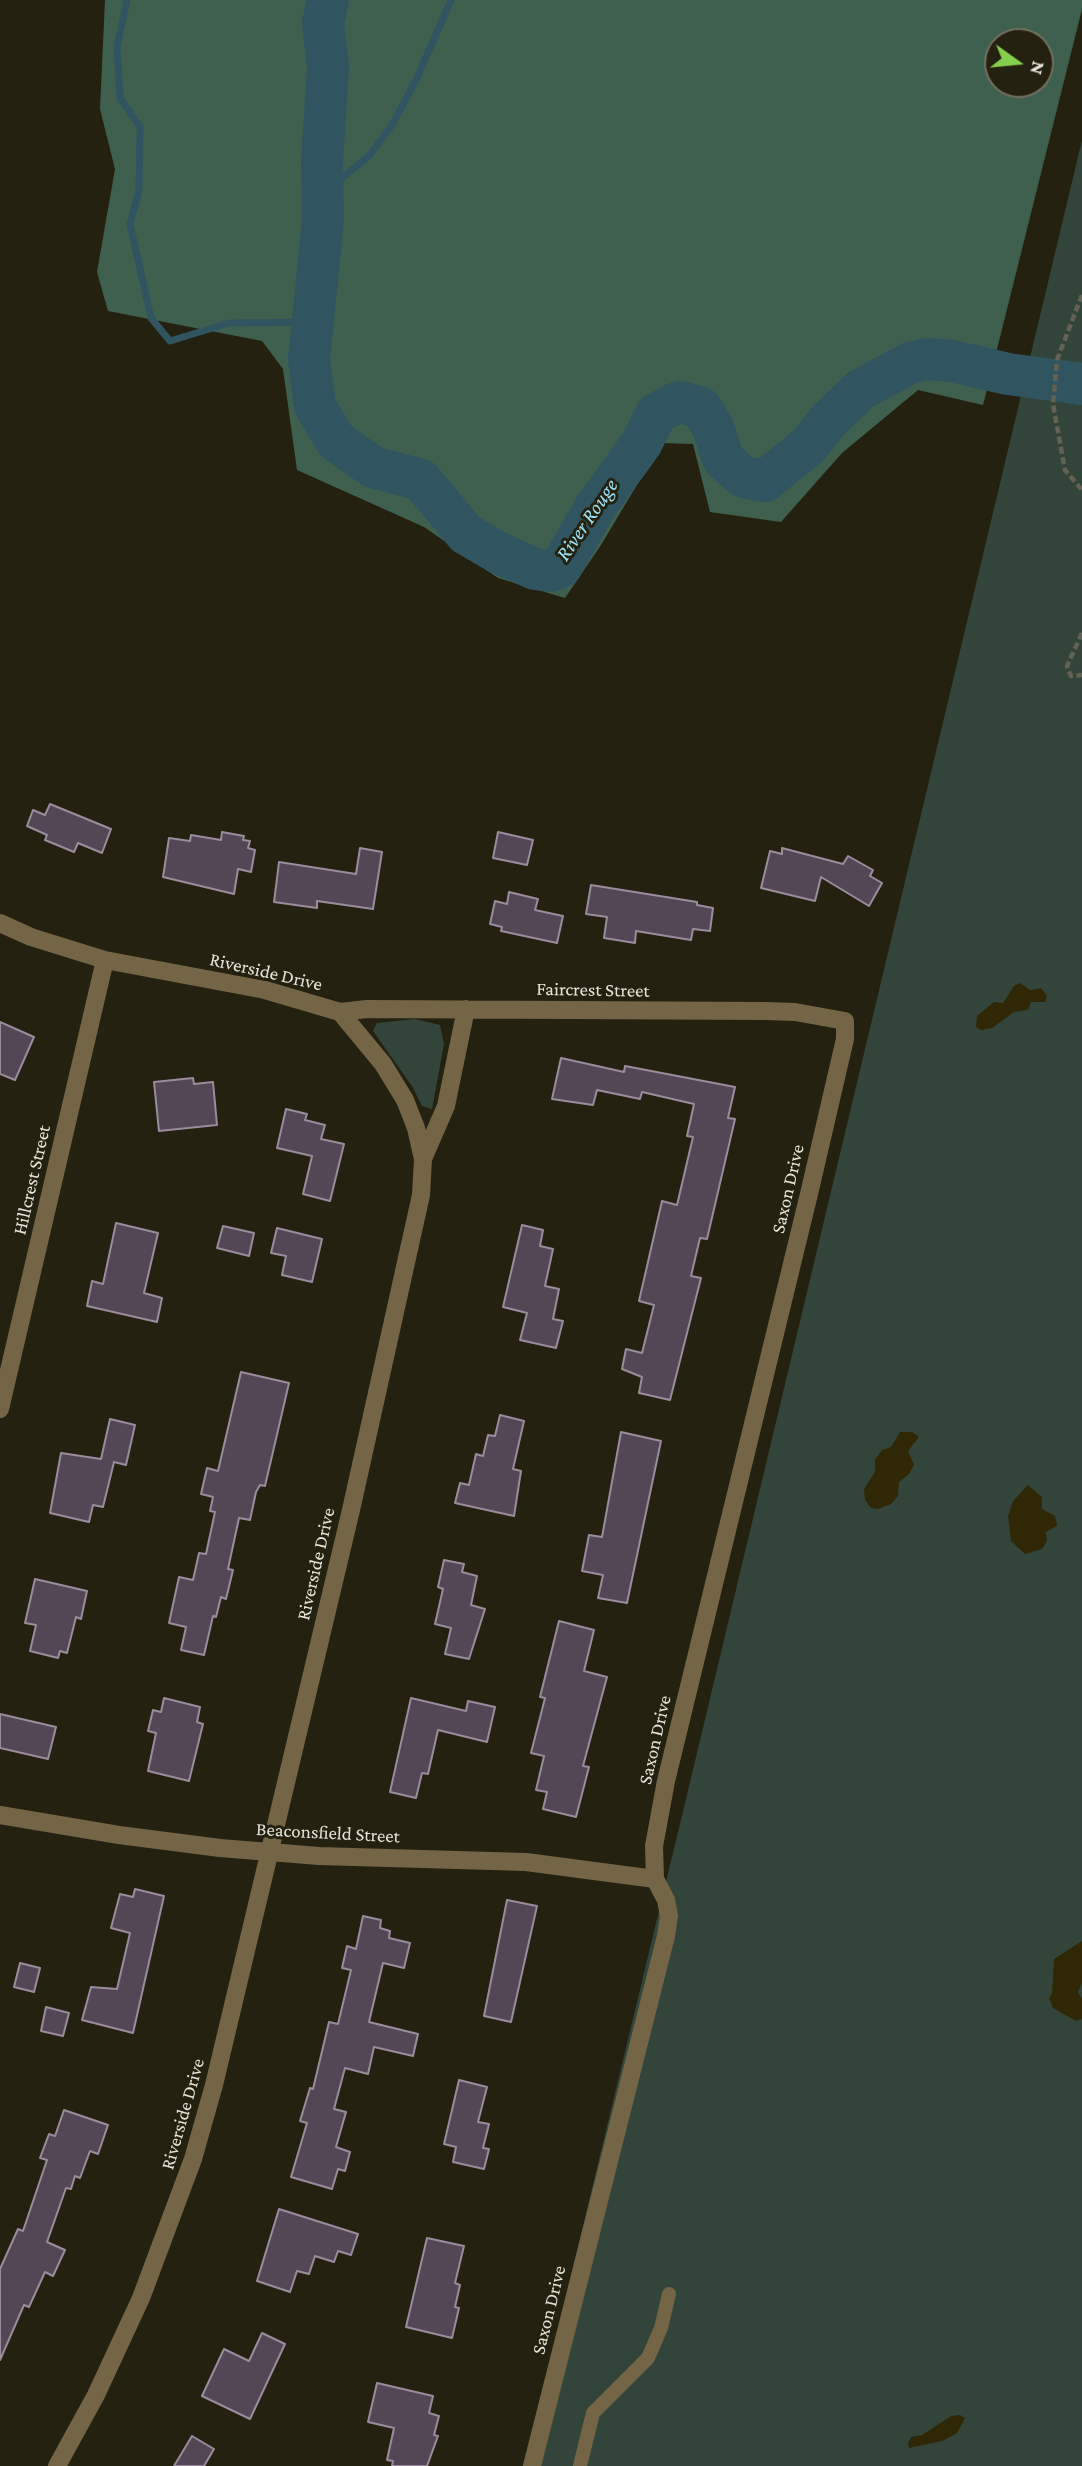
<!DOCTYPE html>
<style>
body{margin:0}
#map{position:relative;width:1082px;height:2466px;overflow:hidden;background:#242110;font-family:"Crimson Pro",serif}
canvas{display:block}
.north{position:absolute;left:984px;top:28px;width:70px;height:70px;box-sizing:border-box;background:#242110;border:2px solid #726f60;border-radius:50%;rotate:105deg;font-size:19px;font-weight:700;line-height:28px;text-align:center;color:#e6e4d9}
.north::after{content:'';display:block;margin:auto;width:24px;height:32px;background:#84cf4d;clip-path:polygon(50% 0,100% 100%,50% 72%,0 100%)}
</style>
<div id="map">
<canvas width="1082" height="2466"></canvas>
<div class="north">N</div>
</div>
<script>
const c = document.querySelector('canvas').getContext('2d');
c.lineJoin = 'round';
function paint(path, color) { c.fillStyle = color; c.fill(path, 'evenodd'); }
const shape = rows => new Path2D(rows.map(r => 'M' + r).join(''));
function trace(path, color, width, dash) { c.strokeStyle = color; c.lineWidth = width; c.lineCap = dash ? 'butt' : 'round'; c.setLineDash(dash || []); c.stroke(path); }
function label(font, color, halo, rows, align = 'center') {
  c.font = font + ' "Crimson Pro",serif'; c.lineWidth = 6; c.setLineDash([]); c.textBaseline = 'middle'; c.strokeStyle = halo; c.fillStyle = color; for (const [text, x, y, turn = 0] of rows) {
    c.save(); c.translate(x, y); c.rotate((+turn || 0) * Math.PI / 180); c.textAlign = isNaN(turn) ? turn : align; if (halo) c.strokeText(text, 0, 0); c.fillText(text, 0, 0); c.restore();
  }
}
paint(shape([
 [1082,140,1082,2466,525,2466,686,1799],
 [415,1019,440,1025,444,1044,432,1109,422,1106,412,1086,373,1031,377,1023]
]), '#33453b');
paint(shape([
 [105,0,1082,0,1082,9,983,405,918,390,842,453,781,522,710,512,693,444,662,443,601,545,565,598,498,578,424,527,297,470,283,369,262,341,108,311,97,272,115,169,100,109],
 [998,42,1040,42,1040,84,998,84]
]), '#3f604f');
paint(shape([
 [1020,983,1030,990,1041,988,1047,996,1045,1002,1031,1002,1028,1010,1014,1012,992,1028,981,1030,976,1027,977,1016,994,1002,1003,1003,1014,986],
 [900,1432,912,1432,919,1437,908,1451,914,1465,909,1474,899,1482,898,1496,891,1504,878,1509,871,1508,865,1500,864,1489,875,1472,875,1460,882,1450,891,1447],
 [1028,1485,1042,1497,1042,1509,1055,1516,1057,1526,1046,1532,1047,1541,1042,1549,1025,1554,1011,1541,1008,1516,1013,1501],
 [1082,1941,1082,1983,1078,1992,1082,1999,1082,2019,1076,2021,1053,2008,1049,1998,1052,1994,1054,1959],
 [960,2415,965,2418,957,2433,942,2441,909,2448,908,2443,911,2437,922,2435,951,2416]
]), '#2f2706');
paint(shape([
 [1012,367,1082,373,1082,397,1068,397,1009,379]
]), '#305560');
trace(shape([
 [127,0,117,47,120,98,140,127,139,190,130,224,151,318,170,341,229,323,313,322],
 [322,194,369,156,392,125,416,80,451,0]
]), '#305560', 7);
trace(shape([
 [328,0,323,23,328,67,322,162,323,220,309,360,315,406,336,441,373,467,421,480,466,534,497,552,535,569,551,571,561,567,596,506,641,444,656,414,674,404,681,402,701,408,713,427,723,459,743,477,765,481,809,445,828,421,860,390,912,362,927,359,952,361,1008,374,1082,384]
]), '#305560', 42);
const building = shape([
 [50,804,111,829,102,853,78,843,74,852,45,840,47,835,27,826,33,810,45,815,50,804],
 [222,832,244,836,243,840,250,841,248,848,255,850,251,872,238,869,234,894,163,877,169,838,190,841,191,835,221,840,222,832],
 [498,832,533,840,527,865,493,858,498,832],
 [360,848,382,852,373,909,317,901,317,908,274,902,279,862,356,874,360,848],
 [782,848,843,864,848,856,873,870,870,876,882,883,869,906,821,877,815,901,761,888,770,851,782,854,782,848],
 [591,885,697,902,697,905,713,908,710,931,693,929,691,940,636,931,635,943,604,938,607,917,586,914,591,885],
 [509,892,538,899,535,910,563,916,557,943,501,931,502,927,490,924,495,901,507,904,509,892],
 [0,1022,34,1037,15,1080,0,1074,0,1022],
 [561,1058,624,1072,625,1066,735,1087,728,1118,735,1119,707,1239,700,1238,691,1276,701,1278,670,1400,639,1393,642,1377,622,1369,626,1349,642,1353,654,1305,639,1301,662,1201,677,1205,693,1137,687,1136,694,1104,642,1092,640,1099,597,1090,593,1105,552,1099,561,1058],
 [193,1078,194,1084,213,1082,217,1125,159,1131,154,1082,193,1078],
 [286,1109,307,1114,305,1120,325,1125,321,1139,344,1144,330,1201,303,1194,312,1156,277,1148,286,1109],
 [116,1223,158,1233,144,1293,162,1298,157,1322,87,1306,92,1281,103,1284,116,1223],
 [522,1225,543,1230,540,1246,553,1249,545,1286,559,1289,553,1319,563,1321,556,1348,520,1340,527,1313,503,1307,522,1225],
 [223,1226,254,1233,249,1256,217,1248,223,1226],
 [277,1228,322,1239,312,1282,282,1275,286,1256,271,1253,277,1228],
 [241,1372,289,1383,265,1486,260,1485,256,1492,250,1520,239,1518,228,1569,233,1570,226,1599,221,1597,216,1617,213,1616,204,1655,181,1650,186,1627,169,1623,179,1577,193,1580,199,1553,206,1554,215,1512,210,1511,213,1497,201,1494,207,1468,218,1471,241,1372],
 [500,1415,524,1421,513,1469,521,1471,514,1516,455,1503,460,1483,469,1485,476,1454,483,1456,488,1435,495,1436,500,1415],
 [110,1419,135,1425,126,1465,114,1462,103,1507,93,1505,89,1522,50,1513,61,1453,101,1459,110,1419],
 [621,1432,661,1441,627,1603,598,1598,603,1575,582,1571,589,1535,602,1537,621,1432],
 [444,1560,464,1564,462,1572,477,1576,471,1605,485,1609,469,1659,445,1654,451,1628,435,1624,443,1589,438,1587,444,1560],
 [35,1579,87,1591,81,1619,76,1617,67,1653,60,1651,58,1658,30,1651,36,1625,25,1623,35,1579],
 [559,1621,594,1630,584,1671,607,1677,583,1766,589,1767,576,1817,543,1809,547,1792,536,1790,544,1756,531,1753,545,1698,540,1697,559,1621],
 [164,1698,200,1707,197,1722,203,1724,189,1781,148,1771,156,1733,148,1731,153,1710,161,1712,164,1698],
 [411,1698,466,1711,468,1701,495,1707,487,1742,438,1730,428,1774,422,1773,416,1798,390,1792,411,1698],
 [0,1714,56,1727,48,1759,0,1748,0,1714],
 [135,1889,164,1896,133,2033,82,2020,91,1987,117,1989,130,1933,111,1928,120,1894,133,1897,135,1889],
 [507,1900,537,1906,511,2022,484,2016,507,1900],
 [363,1916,381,1920,380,1928,390,1931,389,1938,410,1943,404,1968,383,1963,369,2022,418,2034,413,2056,374,2047,368,2074,345,2068,334,2109,346,2112,336,2147,350,2152,345,2171,338,2169,332,2189,291,2177,307,2123,300,2121,310,2088,313,2089,329,2022,338,2024,351,1970,342,1968,347,1946,356,1949,363,1916],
 [20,1963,40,1968,34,1992,14,1987,20,1963],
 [46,2007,69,2013,63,2036,41,2031,46,2007],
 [459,2080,487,2087,478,2122,489,2124,483,2148,489,2149,484,2169,453,2162,456,2147,444,2144,459,2080],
 [64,2110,108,2125,98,2154,90,2151,80,2178,75,2176,71,2189,66,2188,47,2242,65,2250,53,2276,45,2272,29,2307,24,2305,0,2360,0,2269,18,2229,23,2231,47,2160,40,2158,49,2134,55,2136,64,2110],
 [279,2209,358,2234,351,2255,338,2251,334,2262,315,2256,309,2274,297,2271,290,2292,257,2281,279,2209],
 [427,2238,464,2246,455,2283,460,2285,455,2307,459,2308,452,2338,406,2327,427,2238],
 [262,2333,285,2344,250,2419,202,2396,224,2349,249,2361,262,2333],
 [377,2383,433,2396,429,2413,439,2416,434,2435,438,2436,427,2466,392,2466,393,2461,387,2460,394,2428,368,2422,377,2383],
 [192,2436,214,2449,204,2466,174,2466,192,2436]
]);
paint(building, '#534756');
trace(building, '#9a8c9d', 2);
trace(shape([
 [1082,295,1057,360,1053,404,1065,470,1082,490],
 [1082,633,1067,666,1071,676,1082,675]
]), '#636152', 4.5, [7, 3.5]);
trace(shape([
 [580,2466,593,2413,648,2358,661,2328,669,2294]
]), '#746547', 14);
trace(shape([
 [0,923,31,937,105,960,265,990,340,1012,383,1064,405,1100,416,1128,423,1159,421,1195,351,1510,214,2085,193,2159,141,2298,96,2395,57,2466],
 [340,1012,367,1009,766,1011,795,1012,845,1021,845,1039,809,1194,666,1781,654,1846,655,1879,666,1900,669,1916,666,1936,532,2466],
 [423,1159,446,1106,466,1009],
 [0,1409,105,960],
 [0,1815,119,1835,220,1848,319,1856,526,1862,655,1879]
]), '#746547', 18);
label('19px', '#e6e4d9', '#242110', [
 ["Riverside Drive",266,972,13],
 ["Faircrest Street",593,990,1],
 ["Hillcrest Street",32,1180,-77],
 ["Saxon Drive",788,1189,-77],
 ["Riverside Drive",316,1564,-77],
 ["Saxon Drive",655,1740,-77],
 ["Beaconsfield Street",328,1833,3],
 ["Riverside Drive",183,2114,-74],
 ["Saxon Drive",549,2310,-76]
]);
label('italic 21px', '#9de4f9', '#242110', [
 ["River Rouge",587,520,-56]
]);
</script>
